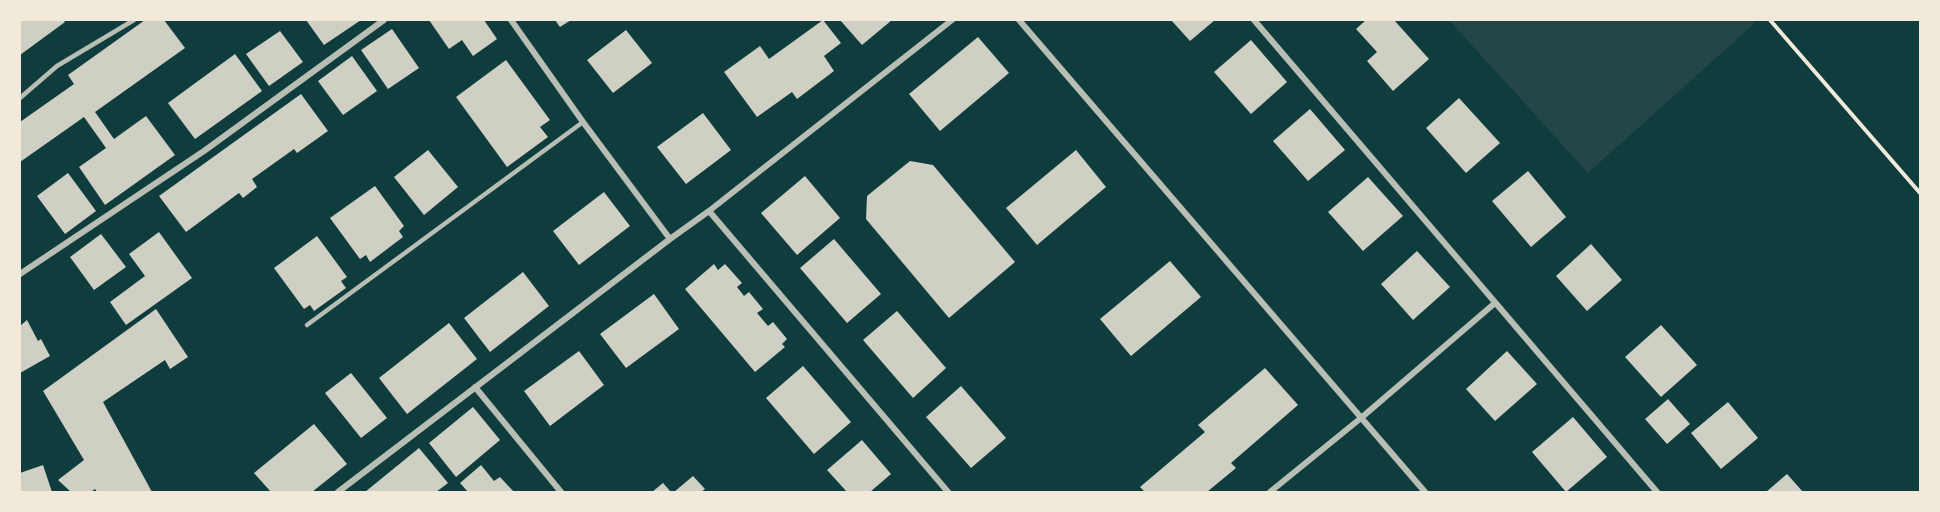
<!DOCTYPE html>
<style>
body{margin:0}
#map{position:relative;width:1940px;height:512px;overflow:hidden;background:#0f3d3e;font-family:Mulish,sans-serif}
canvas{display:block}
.frame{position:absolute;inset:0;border:21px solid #f1e9da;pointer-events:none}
</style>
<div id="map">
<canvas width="1940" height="512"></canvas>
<div class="frame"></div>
</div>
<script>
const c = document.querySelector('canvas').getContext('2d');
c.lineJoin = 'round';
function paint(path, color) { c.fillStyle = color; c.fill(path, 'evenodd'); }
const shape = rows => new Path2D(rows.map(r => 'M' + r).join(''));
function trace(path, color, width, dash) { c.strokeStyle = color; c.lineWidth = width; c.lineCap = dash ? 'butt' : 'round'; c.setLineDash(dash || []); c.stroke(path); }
paint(shape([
 [1449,20,1752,20,1755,23,1588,173]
]), '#244646');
paint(shape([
 [20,20,63,20,65,22,20,55],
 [145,20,164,20,185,48,95,112,114,139,146,116,175,155,105,205,79,167,106,148,84,117,20,162,20,122,74,84,68,75],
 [306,20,361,20,324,45],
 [429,20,484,20,497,39,473,56,462,40,449,49],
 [555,20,571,20,560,27],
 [823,20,841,43,824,56,834,71,797,99,792,92,757,117,724,72,760,46,769,59],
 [840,20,892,20,862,45],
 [1171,20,1215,20,1190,41],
 [1366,20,1394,20,1429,59,1393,91,1367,61,1377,52,1356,29],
 [392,29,419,68,388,89,361,50],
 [626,30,652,63,613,93,587,60],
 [280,31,303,62,269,86,246,54],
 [978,37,1009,73,940,131,909,94],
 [1251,40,1287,82,1251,114,1214,72],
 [235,54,262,91,195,139,168,103],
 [352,56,377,91,343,115,318,81],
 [506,60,550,120,540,127,548,137,507,167,456,97],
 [301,94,328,131,297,153,294,149,252,179,257,187,243,198,239,193,186,232,159,196],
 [1459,98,1500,143,1466,173,1426,128],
 [1310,109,1345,150,1308,181,1273,141],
 [703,113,731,150,686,184,657,147],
 [428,150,458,187,424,215,394,177],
 [1076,150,1106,187,1037,245,1006,208],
 [910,161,933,165,1015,262,949,318,866,219,867,196],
 [1528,171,1566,217,1531,247,1492,201],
 [68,173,96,211,65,234,37,196],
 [805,176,840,218,797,255,761,213],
 [1368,177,1403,216,1363,251,1328,212],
 [375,186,404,226,399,231,403,237,370,262,366,255,360,259,330,218],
 [604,192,630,226,579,265,553,231],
 [159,232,192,278,126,325,110,302,145,276,129,254],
 [101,234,126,267,94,290,70,257],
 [317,236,347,277,341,281,346,288,314,311,310,305,304,309,274,268],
 [834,239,881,294,847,323,800,268],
 [1591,244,1622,280,1587,311,1556,276],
 [1417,251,1450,287,1413,320,1381,284],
 [1170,261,1201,297,1131,356,1100,319],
 [714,264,718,270,725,264,742,283,737,287,744,296,749,292,763,309,757,313,768,326,773,322,787,339,782,344,785,347,755,372,685,289],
 [523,272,549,306,490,352,464,318],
 [654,294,679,329,626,368,600,334],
 [156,309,188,357,170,369,165,360,103,402,152,492,97,492,95,489,91,492,71,492,58,480,84,460,43,391],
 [897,311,946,368,913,398,863,340],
 [27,320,38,341,41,339,50,356,20,373,20,326],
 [449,323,477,359,407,414,379,378],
 [1661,325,1697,365,1661,397,1625,357],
 [579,351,604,385,550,426,524,391],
 [1507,351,1537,384,1495,421,1466,389],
 [803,366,851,422,814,454,766,398],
 [1265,368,1298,405,1231,463,1236,468,1207,492,1145,492,1140,487,1205,432,1198,425],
 [351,373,387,418,361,438,325,393],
 [961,386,1006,438,971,468,926,417],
 [1668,399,1690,424,1667,444,1645,419],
 [1728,402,1758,438,1721,469,1691,433],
 [473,407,500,440,456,477,429,443],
 [1573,417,1607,457,1566,492,1532,452],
 [314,424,347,464,312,492,271,492,254,473],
 [862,440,891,474,870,492,847,492,827,470],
 [419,448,448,483,436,492,365,492],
 [43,465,52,492,20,492,20,473],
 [481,465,494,481,500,477,514,492,468,492,460,483],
 [1787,474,1803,492,1766,492],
 [693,476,705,489,701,492,674,492],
 [663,483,671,492,652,492]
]), '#cfcfc3');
trace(shape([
 [1770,20,1920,193]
]), '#f1e9da', 4);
trace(shape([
 [20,98,57,66,134,20],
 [307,325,583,122]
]), '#b8beb3', 4.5);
trace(shape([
 [511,20,583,122,670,239],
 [1019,20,1425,492],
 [1254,20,1657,492],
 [709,211,948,492],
 [20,274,204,151,384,20],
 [475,387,561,492],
 [338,492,670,239,709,211,952,20],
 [1270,492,1361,418,1495,303]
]), '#b8beb3', 6);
</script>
